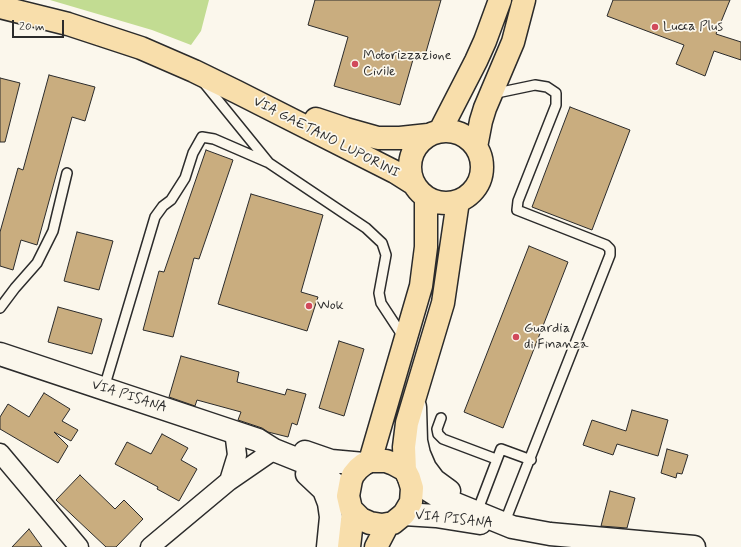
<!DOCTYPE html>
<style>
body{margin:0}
#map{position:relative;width:741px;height:547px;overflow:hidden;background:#fbf7ec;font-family:Mynerve,sans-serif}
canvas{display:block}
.scale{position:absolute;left:12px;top:20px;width:52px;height:18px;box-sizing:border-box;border:2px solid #2b2b2b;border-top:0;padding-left:5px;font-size:12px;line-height:14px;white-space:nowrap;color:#2b2b2b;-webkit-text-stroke:3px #fbf7ec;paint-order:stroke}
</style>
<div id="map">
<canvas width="741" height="547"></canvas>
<div class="scale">20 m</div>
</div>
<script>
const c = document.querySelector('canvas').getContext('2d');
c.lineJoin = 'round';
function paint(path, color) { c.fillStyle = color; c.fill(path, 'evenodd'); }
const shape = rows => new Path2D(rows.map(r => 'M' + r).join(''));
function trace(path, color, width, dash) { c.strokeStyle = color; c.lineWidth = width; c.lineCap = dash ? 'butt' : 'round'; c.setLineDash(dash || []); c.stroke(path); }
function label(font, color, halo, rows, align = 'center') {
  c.font = font + ' Mynerve,sans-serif'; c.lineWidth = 3.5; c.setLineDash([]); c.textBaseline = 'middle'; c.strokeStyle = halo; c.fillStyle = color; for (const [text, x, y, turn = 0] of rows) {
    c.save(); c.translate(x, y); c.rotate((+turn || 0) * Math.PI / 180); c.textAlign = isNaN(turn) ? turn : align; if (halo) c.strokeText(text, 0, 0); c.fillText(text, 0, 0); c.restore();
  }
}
paint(shape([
 [50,0,209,0,201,31,191,45,152,30]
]), '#c2dc92');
const building = shape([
 [315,0,441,0,424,59,414,56,400,105,334,86,348,37,308,25,315,0],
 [613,0,730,0,716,34,741,42,741,60,714,51,705,76,676,64,684,45,607,16,613,0],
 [49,75,95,87,85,121,72,117,37,245,21,240,13,270,0,266,0,232,18,168,23,170,49,75],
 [0,78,20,83,5,142,0,142,0,78],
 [570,107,630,130,592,230,532,207,570,107],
 [206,150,233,160,199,259,194,258,173,337,143,330,159,271,164,272,206,150],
 [251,194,323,215,301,292,318,297,307,331,218,304,251,194],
 [77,232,113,241,99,290,64,281,77,232],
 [529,246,568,262,503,428,464,412,529,246],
 [58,307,102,319,92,354,48,342,58,307],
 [339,341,364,349,344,416,319,408,339,341],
 [181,356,239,372,237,382,285,395,287,389,306,394,297,425,292,423,288,437,268,432,262,428,238,420,241,412,197,400,195,406,169,397,181,356],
 [44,393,70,409,62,421,78,430,71,441,54,432,68,446,58,463,0,429,0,417,8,404,29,417,44,393],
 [632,410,668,420,658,456,617,444,613,455,583,445,592,420,626,431,632,410],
 [162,434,188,448,181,460,197,469,179,501,157,489,158,487,115,464,127,442,151,454,162,434],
 [667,449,688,455,682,474,677,473,676,478,661,473,667,449],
 [80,475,115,509,124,500,143,519,116,547,106,547,56,500,80,475],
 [610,491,635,498,627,528,601,526,610,491],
 [29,529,42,547,12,547,29,529]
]);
paint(building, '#c9ad7f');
trace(building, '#2b2b2b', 1);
const service = shape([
 [204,83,269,163,366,228,382,243,386,255,379,293,381,303,404,338],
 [492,94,535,85,547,87,556,93,556,105,518,201,517,210,606,245,610,249,610,255,504,524],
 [0,308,15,288,37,263,53,231,67,173],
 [104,388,155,217,163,206,171,200,185,178,193,153,202,137,214,139,267,162],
 [441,418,437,429,438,434,443,439,496,459],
 [477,512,501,449,531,460]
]);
const minor = shape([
 [0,453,79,547],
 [229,481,237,455,234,431],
 [150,547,229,481,274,450]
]);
const secondary = shape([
 [0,354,258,440,274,450,309,464,319,470,348,496],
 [415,407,416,441,419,454,425,468,434,480,449,491],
 [305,452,331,461,364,464],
 [307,474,324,490,329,503,331,517,328,547],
 [409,478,441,498,512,527,550,534,694,547],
 [404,514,436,516,480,523]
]);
const primary = shape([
 [0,7,68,24,141,48,194,71,237,92,395,172,414,184],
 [316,119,346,129,378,138,400,138,428,135],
 '410 167a36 36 0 1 1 72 0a36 36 0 1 1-72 0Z',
 [440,131,476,61,485,41,500,0],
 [476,147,481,121,485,108,513,42,524,0],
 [370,461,421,286,426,247,426,197],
 [370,461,386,461,394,464,405,470,409,478,412,488,411,502,404,514,393,523,382,525,370,523,361,519,351,509,348,496,351,480,353,475,358,469,364,464,370,461],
 [405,470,404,447,407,423,443,303,458,201],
 [349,547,353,512],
 [376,547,388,524]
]);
trace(service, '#2b2b2b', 12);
trace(minor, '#2b2b2b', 21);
trace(secondary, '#2b2b2b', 25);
trace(primary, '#2b2b2b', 25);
trace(service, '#fbf7ec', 9);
trace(minor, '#fbf7ec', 18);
trace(secondary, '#fbf7ec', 22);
trace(primary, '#f8deab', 22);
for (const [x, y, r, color] of [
 [655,27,4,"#d1495b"],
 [355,64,4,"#d1495b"],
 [309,306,4,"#d1495b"],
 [516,337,4,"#d1495b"]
]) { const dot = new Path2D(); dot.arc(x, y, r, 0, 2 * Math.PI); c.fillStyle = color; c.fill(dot); trace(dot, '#fbf7ec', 1.5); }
label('14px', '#2b2b2b', '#fbf7ec', [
 ["Lucca Plus",663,27],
 ["Motorizzazione",363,56],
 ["Civile",363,72],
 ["Wok",317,306],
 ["Guardia",524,329],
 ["di Finanza",524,345]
], 'left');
label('14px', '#2b2b2b', '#fbf7ec', [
 ["VIA GAETANO LUPORINI",326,138,27],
 ["VIA PISANA",129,397,18],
 ["VIA PISANA",454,520,6]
]);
</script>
